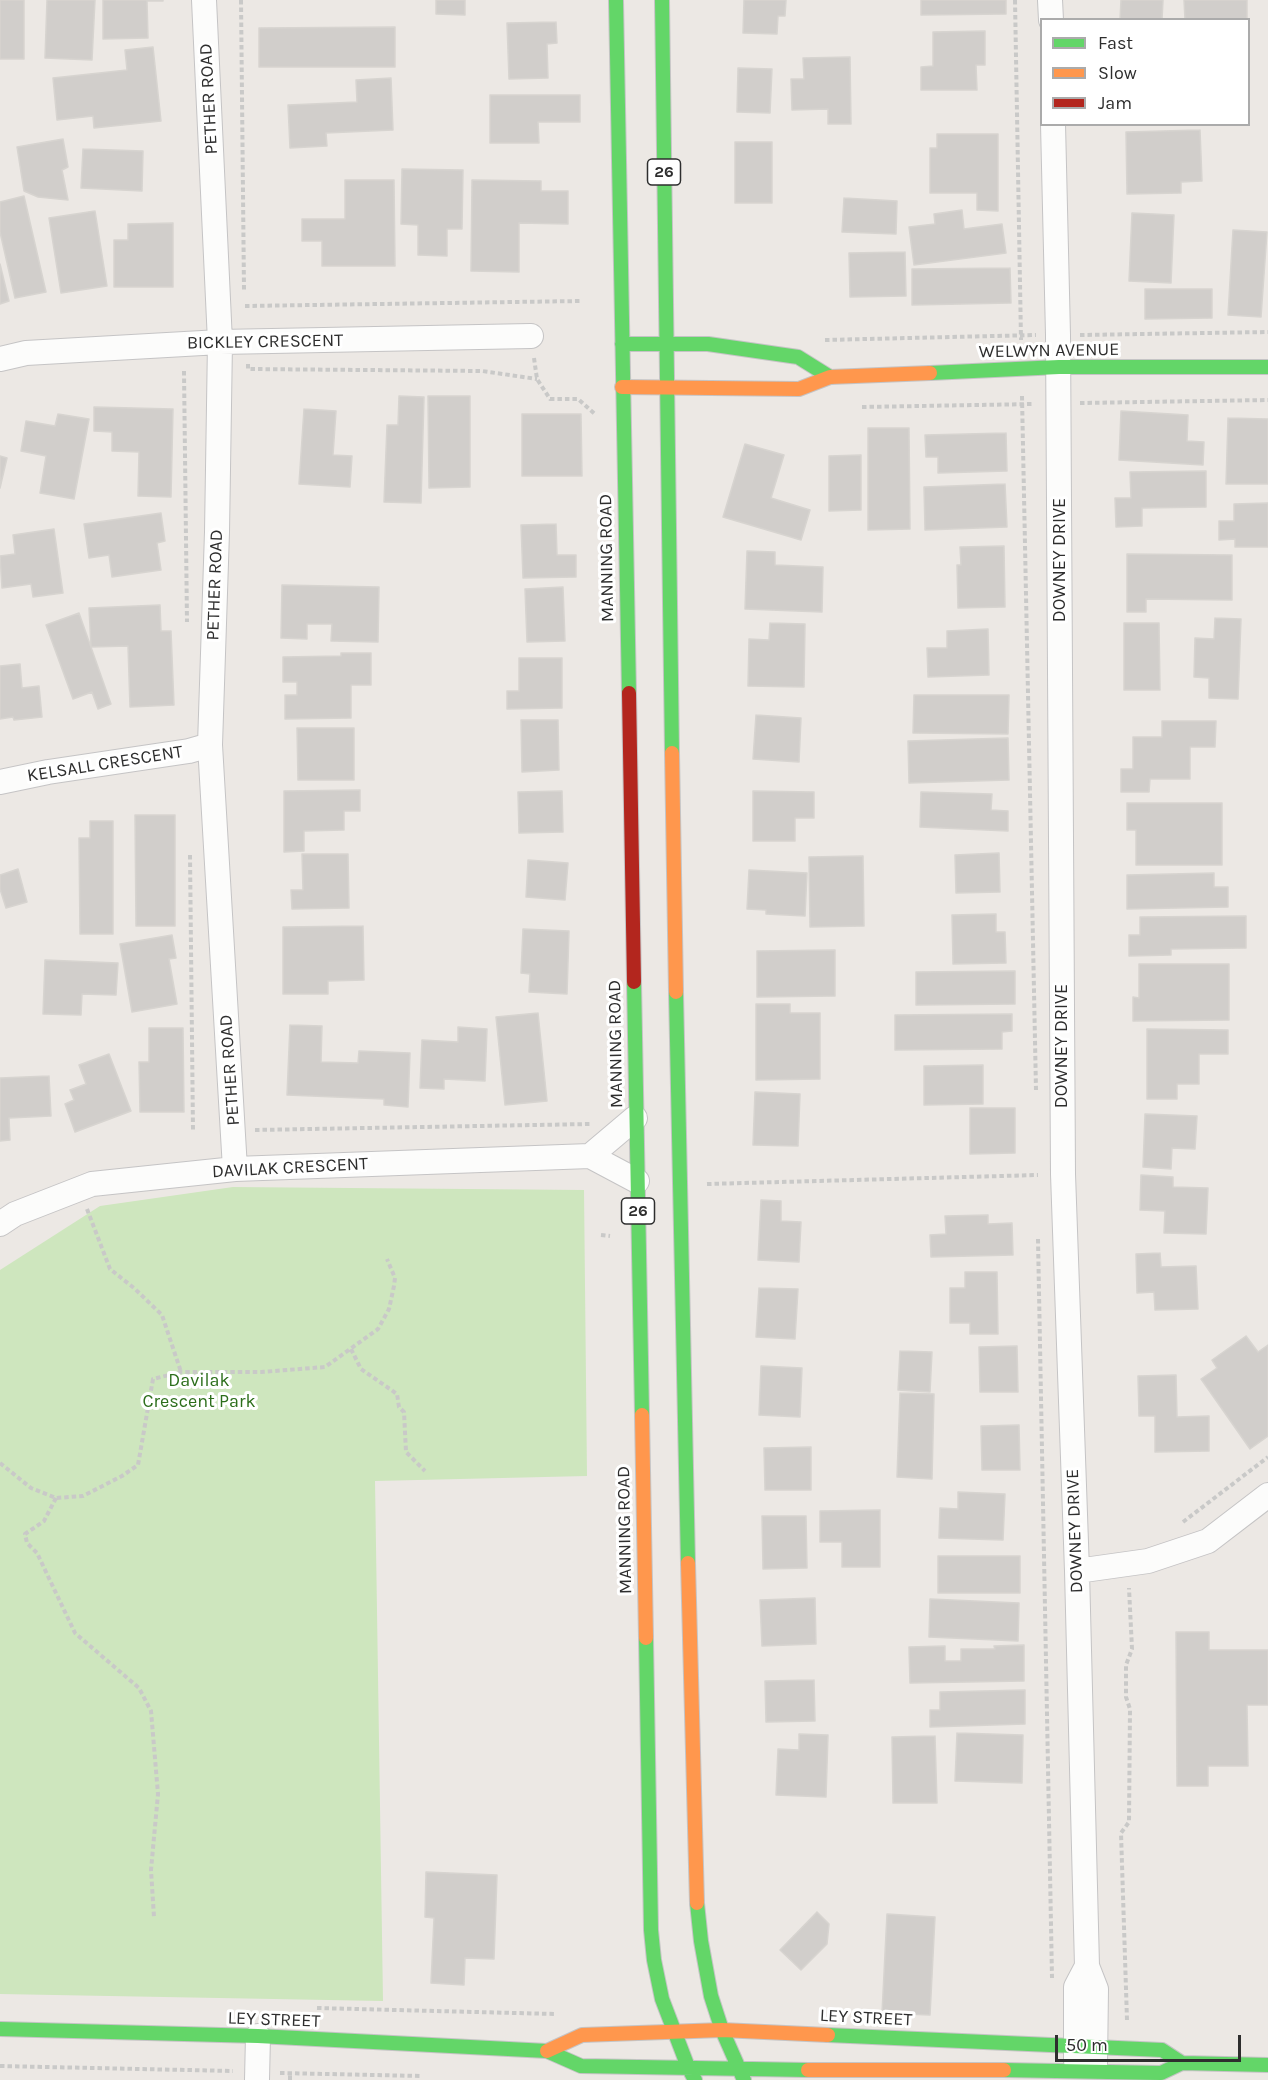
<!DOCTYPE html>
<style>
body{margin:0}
#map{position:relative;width:1268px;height:2080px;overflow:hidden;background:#ece8e4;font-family:Karla,sans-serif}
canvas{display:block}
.legend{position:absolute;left:1040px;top:18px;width:210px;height:108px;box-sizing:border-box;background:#fff;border:2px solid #ababab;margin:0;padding:8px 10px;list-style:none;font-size:18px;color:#2e2e2e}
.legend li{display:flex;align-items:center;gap:12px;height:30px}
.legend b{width:30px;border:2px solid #ababab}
.scale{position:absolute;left:1055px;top:2035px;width:186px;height:27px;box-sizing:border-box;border:3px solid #2e2e2e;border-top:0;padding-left:8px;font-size:18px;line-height:21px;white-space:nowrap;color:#2e2e2e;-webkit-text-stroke:4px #fff;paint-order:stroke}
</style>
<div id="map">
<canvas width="1268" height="2080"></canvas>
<ul class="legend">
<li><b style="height:8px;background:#63d668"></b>Fast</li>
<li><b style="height:8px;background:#ff974d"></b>Slow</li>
<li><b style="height:8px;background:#b3261e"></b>Jam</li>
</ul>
<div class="scale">50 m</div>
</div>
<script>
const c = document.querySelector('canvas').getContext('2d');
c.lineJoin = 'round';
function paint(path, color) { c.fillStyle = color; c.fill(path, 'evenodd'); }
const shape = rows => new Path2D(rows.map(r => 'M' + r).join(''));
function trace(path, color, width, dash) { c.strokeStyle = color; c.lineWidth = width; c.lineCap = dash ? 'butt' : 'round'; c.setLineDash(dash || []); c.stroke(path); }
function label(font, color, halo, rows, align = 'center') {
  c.font = font + ' Karla,sans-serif'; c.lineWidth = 6; c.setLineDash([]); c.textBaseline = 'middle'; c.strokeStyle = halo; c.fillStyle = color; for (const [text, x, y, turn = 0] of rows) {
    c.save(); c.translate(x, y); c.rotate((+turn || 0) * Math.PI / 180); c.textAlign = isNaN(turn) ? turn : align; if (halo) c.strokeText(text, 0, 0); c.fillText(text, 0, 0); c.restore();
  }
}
paint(shape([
 [233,1187,584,1190,587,1476,375,1481,383,2001,0,1994,0,1270,100,1206]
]), '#cee6be');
const building = shape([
 [0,0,24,0,24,59,0,59,0,0],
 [47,0,95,0,92,60,45,58,47,0],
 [103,0,163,0,163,1,147,1,148,38,103,39,103,0],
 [436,0,465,0,465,15,436,14,436,0],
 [744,0,786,0,785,16,778,16,777,34,743,33,744,0],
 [921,0,1006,0,1006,14,921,15,921,0],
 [1121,0,1163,0,1162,20,1120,20,1121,0],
 [1184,0,1247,0,1247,20,1185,20,1184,0],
 [556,22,557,43,547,44,548,78,509,79,507,23,556,22],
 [395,27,395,67,259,67,259,28,395,27],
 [985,31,985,65,976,65,977,90,921,90,921,67,933,66,933,32,985,31],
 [153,47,161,121,94,128,93,116,57,120,53,78,127,70,125,50,153,47],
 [850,57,851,124,828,124,828,109,792,110,791,79,804,79,803,58,850,57],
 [738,68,772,69,770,113,737,112,738,68],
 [391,78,393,130,326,133,327,146,290,148,288,105,357,102,356,80,391,78],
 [490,95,580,95,580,122,538,122,539,143,490,143,490,95],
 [1200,130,1202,181,1181,182,1181,193,1127,194,1126,132,1200,130],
 [937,134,998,134,998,211,977,210,977,193,930,193,930,148,937,148,937,134],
 [63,139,68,167,62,170,68,200,38,197,24,191,17,147,63,139],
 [735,142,772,142,772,203,735,203,735,142],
 [83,149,143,151,142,191,81,188,83,149],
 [402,169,463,170,462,229,447,229,447,256,418,255,418,225,401,224,402,169],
 [345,180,394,180,395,266,322,266,322,241,302,241,302,219,345,219,345,180],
 [472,180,541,181,541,191,568,191,568,224,519,223,519,272,471,271,472,180],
 [24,196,46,292,15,298,0,232,0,202,24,196],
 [844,198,897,201,896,234,842,232,844,198],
 [962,210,964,229,1002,224,1006,253,914,265,909,227,935,224,934,214,962,210],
 [95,211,107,286,61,293,49,218,95,211],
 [1132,213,1174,215,1171,283,1129,281,1132,213],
 [173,223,173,287,114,287,114,240,128,240,128,224,173,223],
 [1233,230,1267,232,1261,317,1228,315,1233,230],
 [905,252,906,296,850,297,849,253,905,252],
 [0,264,9,301,0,304,0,264],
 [1010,268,1011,303,912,305,912,269,1010,268],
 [1145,289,1212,289,1212,318,1145,319,1145,289],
 [399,396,424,397,421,503,384,502,387,425,398,425,399,396],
 [428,396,470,396,470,487,429,488,428,396],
 [94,407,173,409,171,497,138,496,139,452,112,451,112,432,94,431,94,407],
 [304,409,336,411,333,455,352,456,350,487,299,484,304,409],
 [1121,411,1188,415,1187,441,1204,442,1203,465,1119,460,1121,411],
 [58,414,89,419,74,499,40,493,46,456,21,451,26,421,55,426,58,414],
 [522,414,581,414,582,476,522,476,522,414],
 [1228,418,1268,419,1268,484,1226,484,1228,418],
 [868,428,909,428,910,529,868,530,868,428],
 [1006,433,1007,471,938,473,938,457,926,457,925,435,1006,433],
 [745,444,784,455,771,498,810,510,801,540,723,517,745,444],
 [861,455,861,510,829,511,829,456,861,455],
 [0,456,7,458,0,488,0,456],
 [1206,471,1206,507,1142,508,1142,526,1116,527,1115,498,1131,498,1130,472,1206,471],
 [1005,484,1007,527,925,530,924,487,1005,484],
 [1268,503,1268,547,1235,547,1235,539,1219,540,1219,521,1234,521,1234,504,1268,503],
 [161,513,165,541,157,543,161,570,112,577,109,555,89,558,84,524,161,513],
 [556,524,557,555,576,555,576,577,523,578,521,525,556,524],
 [54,529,63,593,33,597,31,584,2,588,0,556,15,554,13,535,54,529],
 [1004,546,1005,607,958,608,957,565,961,565,960,547,1004,546],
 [747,551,775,552,775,565,823,567,822,612,745,609,747,551],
 [1127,554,1232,555,1232,600,1146,599,1146,612,1127,612,1127,554],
 [282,585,379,587,378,642,331,641,332,624,307,624,307,639,281,638,282,585],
 [563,587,565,641,527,642,525,589,563,587],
 [160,605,161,631,171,631,174,705,130,707,128,646,91,647,89,608,160,605],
 [79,613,111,704,98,709,92,692,73,699,46,625,79,613],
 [1215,618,1241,619,1238,699,1209,698,1209,678,1194,677,1195,638,1214,639,1215,618],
 [770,623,805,624,804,687,748,686,749,639,769,640,770,623],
 [1124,623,1159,623,1160,690,1124,690,1124,623],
 [988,629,989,675,928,677,927,648,947,648,947,631,988,629],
 [341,653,371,653,371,685,351,685,351,718,285,719,285,695,297,695,297,682,283,682,283,657,341,656,341,653],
 [519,658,562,658,562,708,507,709,507,691,519,691,519,658],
 [20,664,22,688,39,686,42,717,14,720,13,717,0,719,0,666,20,664],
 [914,695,1009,695,1008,734,913,733,914,695],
 [756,715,801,718,799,762,753,759,756,715],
 [521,720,558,720,559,770,522,772,521,720],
 [1162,721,1216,721,1215,747,1190,747,1190,779,1150,779,1149,792,1121,792,1121,769,1133,769,1133,737,1162,737,1162,721],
 [297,728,354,728,354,780,298,780,297,728],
 [1008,738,1009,780,909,783,908,741,1008,738],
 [360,790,360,811,344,811,344,830,304,831,304,851,284,852,284,791,360,790],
 [562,791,563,832,519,833,518,792,562,791],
 [753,791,814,792,814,818,795,818,795,841,753,841,753,791],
 [921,792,992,794,991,810,1008,811,1008,831,920,827,921,792],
 [1127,803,1222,803,1222,865,1136,865,1136,830,1127,830,1127,803],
 [135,815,175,815,175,926,136,926,135,815],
 [90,821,113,821,113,934,80,934,79,838,90,838,90,821],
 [999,853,1000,892,956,893,955,855,999,853],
 [302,854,348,854,349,908,292,909,291,890,303,890,302,854],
 [863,856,864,926,810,927,809,857,863,856],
 [528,860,568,863,565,900,526,897,528,860],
 [18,869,27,902,6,908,0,889,0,875,18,869],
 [749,870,807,873,805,916,766,914,766,910,747,909,749,870],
 [1214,873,1214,887,1228,887,1228,907,1127,909,1127,875,1214,873],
 [996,914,996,932,1005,932,1006,963,953,964,952,915,996,914],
 [1246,916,1246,948,1171,949,1171,955,1129,956,1129,935,1140,935,1140,917,1246,916],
 [363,926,364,980,328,981,328,994,283,994,283,927,363,926],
 [523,929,569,931,567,994,529,992,530,974,521,973,523,929],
 [172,935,176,958,169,959,177,1004,132,1012,120,944,172,935],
 [835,950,835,996,757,997,757,951,835,950],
 [45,960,118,963,116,995,82,994,81,1015,43,1014,45,960],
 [1139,964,1229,964,1229,1020,1133,1021,1133,997,1139,998,1139,964],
 [1015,971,1015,1004,916,1005,916,972,1015,971],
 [756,1004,790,1004,790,1013,820,1013,820,1079,756,1080,756,1004],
 [538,1013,547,1101,505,1105,496,1017,538,1013],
 [1012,1014,1012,1031,1002,1032,1002,1049,895,1050,895,1015,1012,1014],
 [290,1025,322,1026,321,1062,358,1063,359,1051,410,1053,408,1107,384,1105,384,1099,287,1095,290,1025],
 [458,1027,487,1029,485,1081,444,1079,444,1089,420,1088,422,1040,458,1042,458,1027],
 [149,1028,183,1028,184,1112,140,1112,139,1062,149,1062,149,1028],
 [1147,1029,1228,1030,1228,1054,1199,1054,1199,1084,1177,1084,1177,1099,1147,1099,1147,1029],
 [109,1054,131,1111,75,1132,65,1104,74,1100,70,1090,86,1084,79,1065,109,1054],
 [983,1065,983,1104,924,1105,924,1066,983,1065],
 [49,1076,51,1116,9,1118,10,1140,0,1141,0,1078,49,1076],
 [755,1092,800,1094,798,1146,753,1145,755,1092],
 [970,1108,1015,1108,1015,1153,970,1154,970,1108],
 [1145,1114,1197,1116,1195,1149,1172,1148,1171,1169,1143,1167,1145,1114],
 [1141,1175,1173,1177,1173,1187,1208,1188,1206,1234,1164,1233,1165,1211,1140,1210,1141,1175],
 [761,1200,781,1201,781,1221,801,1222,799,1262,758,1260,761,1200],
 [988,1215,988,1224,1012,1223,1013,1255,931,1257,930,1235,946,1234,945,1216,988,1215],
 [1160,1253,1161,1267,1196,1266,1198,1309,1155,1310,1154,1292,1137,1293,1136,1254,1160,1253],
 [965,1272,997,1272,998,1334,970,1334,970,1323,950,1323,950,1288,965,1288,965,1272],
 [759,1288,798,1289,795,1339,756,1337,759,1288],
 [1246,1336,1258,1352,1268,1345,1268,1436,1250,1449,1201,1379,1217,1368,1212,1360,1246,1336],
 [1017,1346,1018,1392,980,1392,979,1347,1017,1346],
 [900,1351,932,1352,930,1392,898,1390,900,1351],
 [761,1366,802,1368,800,1417,759,1415,761,1366],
 [1176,1375,1177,1417,1209,1416,1209,1451,1155,1452,1155,1416,1139,1416,1138,1376,1176,1375],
 [900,1393,934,1394,932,1479,897,1477,900,1393],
 [1019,1425,1020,1470,982,1470,981,1426,1019,1425],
 [811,1447,811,1490,765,1490,764,1448,811,1447],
 [958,1492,1005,1494,1003,1540,939,1538,940,1508,958,1509,958,1492],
 [880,1510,880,1567,842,1567,842,1542,820,1542,820,1511,880,1510],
 [762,1516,806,1516,807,1568,763,1569,762,1516],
 [938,1556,1020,1556,1020,1593,938,1593,938,1556],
 [815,1598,816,1644,762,1646,760,1600,815,1598],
 [930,1599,1019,1603,1018,1641,929,1637,930,1599],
 [1176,1632,1209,1632,1209,1650,1268,1650,1268,1705,1247,1705,1248,1766,1208,1766,1208,1786,1177,1786,1176,1632],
 [1024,1645,1024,1681,910,1683,909,1647,945,1646,945,1661,961,1661,961,1649,995,1649,994,1646,1024,1645],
 [814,1680,815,1721,766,1722,765,1681,814,1680],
 [1025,1690,1025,1724,930,1727,930,1710,940,1710,940,1692,1025,1690],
 [957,1733,1023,1735,1022,1783,955,1781,957,1733],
 [799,1734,828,1735,826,1797,776,1795,778,1749,799,1750,799,1734],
 [935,1736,937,1803,893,1803,892,1737,935,1736],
 [426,1872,497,1875,494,1959,465,1958,464,1985,431,1983,434,1918,425,1917,426,1872],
 [817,1912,829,1924,827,1944,801,1970,780,1950,817,1912],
 [887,1914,935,1917,930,2015,882,2013,887,1914]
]);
paint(building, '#d1cecb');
trace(building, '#d7d4d0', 1.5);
const street = shape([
 [204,0,220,342,217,532,210,745,235,1169],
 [1050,0,1051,20],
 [1053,124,1058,335,1063,1174,1077,1571,1087,1966,1096,1989,1095,2064],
 [0,359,26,353,220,342,531,336],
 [0,782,48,772,189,751,210,745],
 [590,1156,635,1118],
 [0,1224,15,1214,92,1184,235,1169,590,1156,637,1181],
 [1077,1571,1148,1561,1208,1541,1268,1495],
 [1076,2061,1076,1987,1087,1966],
 [257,2080,258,2036]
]);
const fast = shape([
 [616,0,629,693],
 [662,0,672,753],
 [622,344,708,344,798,357,830,377],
 [930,373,1059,367,1268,367],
 [634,982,642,1415],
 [676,992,688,1563],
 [646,1638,651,1930,654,1960,662,1999,688,2067,695,2080],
 [697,1903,701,1941,711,1996,722,2030,744,2080],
 [0,2029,258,2036,547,2051,581,2066,808,2070],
 [828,2035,1162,2050,1182,2063],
 [1004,2070,1161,2073,1182,2063,1268,2065]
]);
const slow = shape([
 [622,387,799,389,830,377,930,373],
 [672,753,676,992],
 [642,1415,646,1638],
 [688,1563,697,1903],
 [547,2051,582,2035,722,2030,828,2035],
 [808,2070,1004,2070]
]);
const jam = shape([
 [629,693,634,982]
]);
trace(street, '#c5c4c5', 26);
trace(fast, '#c5c4c5', 16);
trace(slow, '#c5c4c5', 16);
trace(jam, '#c5c4c5', 16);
trace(shape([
 [241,0,244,290],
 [1015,0,1021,340],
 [245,306,581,301],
 [1080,335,1268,332],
 [825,340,1036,335],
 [534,358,537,379,550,399,578,399,596,415],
 [248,364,248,369,482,371,537,379],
 [184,371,187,622],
 [1022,396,1036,1090],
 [1080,403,1268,400],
 [862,407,1034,404],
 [190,855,193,1131],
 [255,1130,590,1124],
 [707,1184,1038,1175],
 [87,1209,110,1269,134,1288,162,1315,181,1372],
 [601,1235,610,1236],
 [1038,1239,1052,1978],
 [351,1349,361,1369,397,1394,399,1407,404,1412,406,1452,425,1471],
 [0,1463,31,1488,56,1498,83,1496,122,1476,138,1465,153,1379,181,1372,261,1372,325,1367,378,1329,389,1309,394,1286,395,1278,387,1259],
 [56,1498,44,1521,25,1534,27,1543,37,1553,75,1633,139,1688,151,1711,158,1794,151,1870,154,1917],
 [1183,1522,1268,1457],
 [317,2008,555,2014],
 [1127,2020,1121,1833,1129,1822,1130,1709,1126,1697,1126,1665,1132,1649,1129,1588],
 [0,2066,233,2071],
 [280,2073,422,2076],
 [290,2080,290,2073]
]), '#c9c9c8', 4, [4.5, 3]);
trace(street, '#fcfcfb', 24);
trace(fast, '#63d668', 14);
trace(slow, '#ff974d', 14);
trace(jam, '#b3261e', 14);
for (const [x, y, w] of [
 [664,172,33],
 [638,1211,33]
]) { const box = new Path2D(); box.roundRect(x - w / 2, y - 13, w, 26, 4.5); c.fillStyle = '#fff'; c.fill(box); trace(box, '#2e2e2e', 1.5); }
label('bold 16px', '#2e2e2e', null, [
 ["26",664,172],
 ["26",638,1211]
]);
label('18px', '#2e2e2e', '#fff', [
 ["PETHER ROAD",209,99,-93],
 ["BICKLEY CRESCENT",265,342,-1],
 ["WELWYN AVENUE",1049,351,-1],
 ["MANNING ROAD",607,558,-91],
 ["DOWNEY DRIVE",1060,560,-90],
 ["PETHER ROAD",215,585,-88],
 ["KELSALL CRESCENT",105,764,-9],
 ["MANNING ROAD",616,1044,-91],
 ["DOWNEY DRIVE",1062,1046,-90],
 ["PETHER ROAD",230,1070,-94],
 ["DAVILAK CRESCENT",290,1168,-3],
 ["MANNING ROAD",625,1530,-91],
 ["DOWNEY DRIVE",1075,1531,-92],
 ["LEY STREET",866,2018,3],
 ["LEY STREET",274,2020,2]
]);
label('18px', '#2c6e1b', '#fff', [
 ["Davilak",199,1381],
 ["Crescent Park",199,1402]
]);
</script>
